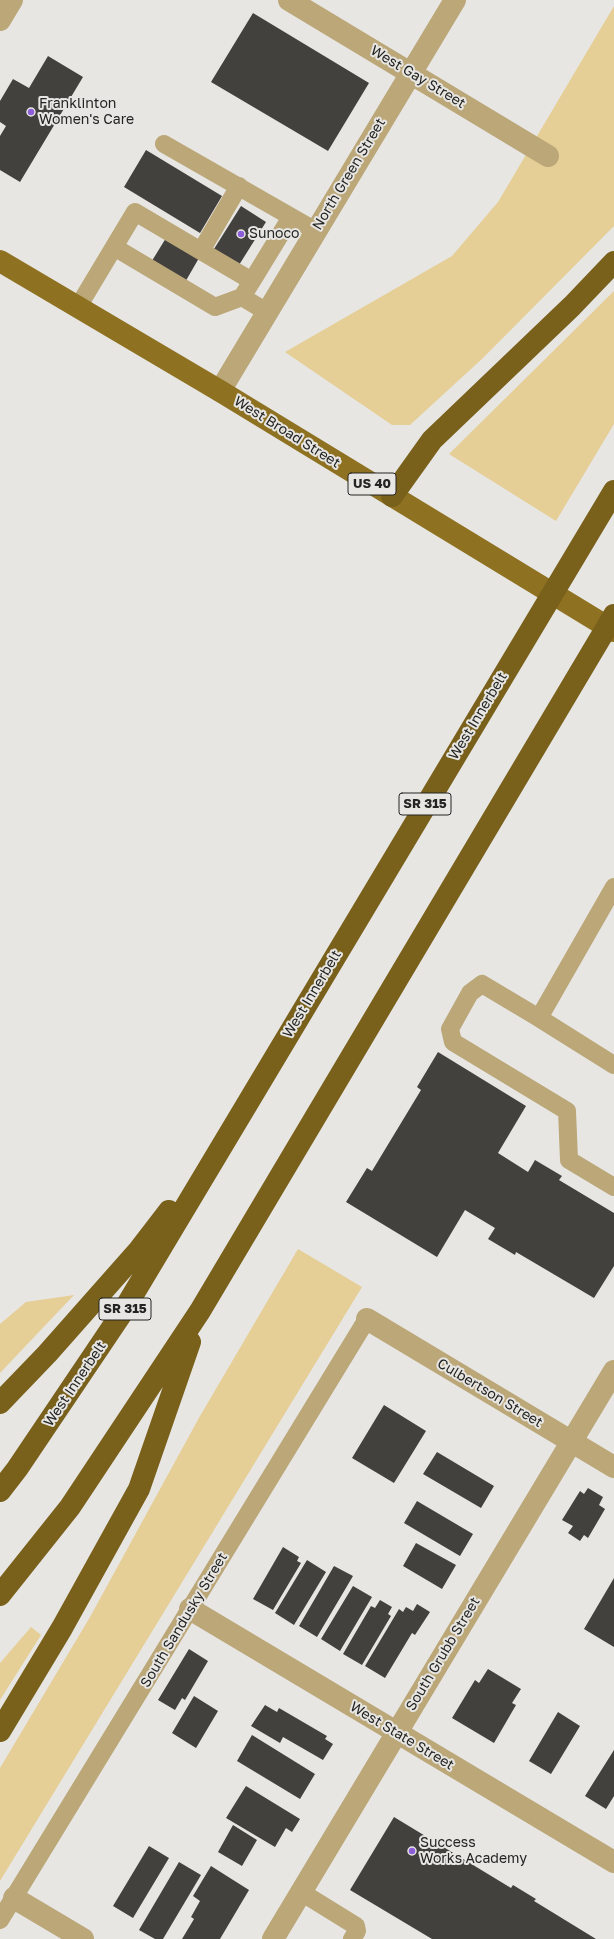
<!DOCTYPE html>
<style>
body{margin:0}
canvas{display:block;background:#e7e6e3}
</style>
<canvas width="614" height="1939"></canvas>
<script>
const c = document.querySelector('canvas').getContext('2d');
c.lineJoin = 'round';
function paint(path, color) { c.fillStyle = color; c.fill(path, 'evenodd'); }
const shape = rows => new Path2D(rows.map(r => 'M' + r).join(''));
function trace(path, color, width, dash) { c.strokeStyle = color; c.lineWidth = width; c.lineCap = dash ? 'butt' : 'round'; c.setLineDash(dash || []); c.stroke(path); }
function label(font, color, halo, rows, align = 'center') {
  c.font = font + ' "Golos Text",sans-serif'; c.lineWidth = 4; c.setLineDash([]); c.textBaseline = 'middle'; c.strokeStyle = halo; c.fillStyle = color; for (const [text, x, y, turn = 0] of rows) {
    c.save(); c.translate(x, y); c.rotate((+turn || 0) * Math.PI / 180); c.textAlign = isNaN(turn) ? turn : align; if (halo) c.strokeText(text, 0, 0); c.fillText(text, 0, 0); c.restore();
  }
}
paint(shape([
 [614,6,614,226,483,358,410,425,392,425,285,352,452,256,498,202],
 [614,291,614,424,556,521,449,454],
 [298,1249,362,1287,0,1881,0,1768,90,1617,200,1416],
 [74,1295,0,1373,0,1324,26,1302],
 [31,1627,41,1635,0,1700,0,1663]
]), '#e6cf96');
paint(shape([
 [253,13,369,83,328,151,211,82],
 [48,56,83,77,20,182,0,170,0,136,6,126,0,122,0,101,13,79,29,88],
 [146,150,222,196,200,233,124,187],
 [241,206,266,222,239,265,214,249],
 [166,238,199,258,184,284,150,264],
 [438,1052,526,1106,498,1153,528,1172,535,1160,562,1176,559,1180,614,1213,614,1266,594,1298,516,1252,515,1255,488,1239,495,1228,465,1210,437,1257,346,1202,367,1168,372,1171,421,1090,417,1087],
 [384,1405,426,1431,394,1483,352,1458],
 [437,1452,494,1486,481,1508,423,1474],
 [588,1488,603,1497,599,1505,605,1509,588,1538,584,1535,580,1541,568,1533,573,1526,562,1520,580,1491,584,1494],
 [417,1501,473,1534,460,1556,404,1523],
 [416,1543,456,1565,442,1589,403,1566],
 [283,1547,299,1557,297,1561,301,1563,273,1610,253,1599],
 [307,1560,326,1572,294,1625,275,1613],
 [334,1566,353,1576,317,1637,299,1626],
 [614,1578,614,1647,584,1629],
 [353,1586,372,1597,340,1651,321,1639],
 [380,1600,392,1607,388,1614,391,1616,362,1665,343,1654,371,1606,375,1608],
 [417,1604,430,1612,415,1635,412,1633,385,1678,365,1666,399,1609,403,1612,406,1607,413,1611],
 [189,1649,208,1661,185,1700,182,1698,175,1710,158,1700],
 [488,1669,521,1689,512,1703,516,1705,494,1743,452,1718,475,1680,479,1683],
 [194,1696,218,1711,196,1748,172,1733],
 [265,1705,277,1712,279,1708,327,1736,325,1739,333,1744,323,1760,283,1737,280,1743,251,1726],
 [558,1712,580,1726,551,1774,529,1761],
 [252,1735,315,1774,300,1799,237,1761],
 [614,1750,614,1796,606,1809,585,1796],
 [246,1786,300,1819,292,1832,286,1828,275,1847,226,1818],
 [394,1817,511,1888,513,1885,536,1899,534,1901,596,1939,432,1939,350,1890],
 [233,1825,257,1840,242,1866,218,1852],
 [149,1846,169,1858,133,1918,113,1906],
 [179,1862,201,1875,163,1939,155,1939,139,1930],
 [211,1866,249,1890,220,1939,182,1939,194,1919,191,1917,200,1901,193,1896]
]), '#42413e');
trace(shape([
 [164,144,316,231],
 [239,186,201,251,252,281,291,217],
 [114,247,215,307,242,297,252,281],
 [242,297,267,312],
 [78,307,135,212,201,251],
 [614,887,539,1018,614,1065],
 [539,1018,482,984,470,993,450,1029,453,1042,567,1111,569,1160,614,1187],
 [301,1892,356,1926,357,1931,352,1939],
 [0,1920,367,1319]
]), '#bba778', 18);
trace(shape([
 [289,0,548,156],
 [0,20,12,0],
 [220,391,455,0],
 [367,1319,614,1467],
 [190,1609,614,1862],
 [14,1898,83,1939]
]), '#bba778', 22);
trace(shape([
 [273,1939,614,1371]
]), '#bba778', 22);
trace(shape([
 [0,261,220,391,614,631]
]), '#8f7221', 22);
trace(shape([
 [392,496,432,440,572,306,614,262],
 [0,1403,47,1354,139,1250,169,1211],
 [0,1491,17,1469,122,1313,614,491],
 [0,1595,70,1507,200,1311,614,615],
 [0,1731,62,1628,139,1489,190,1342]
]), '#79601b', 22);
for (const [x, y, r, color] of [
 [31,112,4,"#8c5ed8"],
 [241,234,4,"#8c5ed8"],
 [412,1851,4,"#8c5ed8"]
]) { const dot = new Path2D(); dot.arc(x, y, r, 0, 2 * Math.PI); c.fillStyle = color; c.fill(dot); trace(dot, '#e7e6e3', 1.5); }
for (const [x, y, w] of [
 [372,484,48],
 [425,804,52],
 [125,1309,52]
]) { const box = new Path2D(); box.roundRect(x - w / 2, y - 11, w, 22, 3); c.fillStyle = '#e7e6e3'; c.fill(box); trace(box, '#242422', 1); }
label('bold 13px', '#242422', null, [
 ["US 40",372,484],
 ["SR 315",425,804],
 ["SR 315",125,1309]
]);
label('14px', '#242422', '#e7e6e3', [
 ["West Gay Street",418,77,31],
 ["North Green Street",349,174,-59],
 ["West Broad Street",287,432,32],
 ["West Innerbelt",478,716,-59],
 ["West Innerbelt",312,994,-59],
 ["West Innerbelt",75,1384,-56],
 ["Culbertson Street",490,1393,31],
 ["South Sandusky Street",184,1620,-59],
 ["South Grubb Street",443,1654,-59],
 ["West State Street",402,1736,31]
]);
label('14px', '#242422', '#e7e6e3', [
 ["Franklinton",39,104],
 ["Women's Care",39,120],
 ["Sunoco",249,234],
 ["Success",420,1843],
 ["Works Academy",420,1859]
], 'left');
</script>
